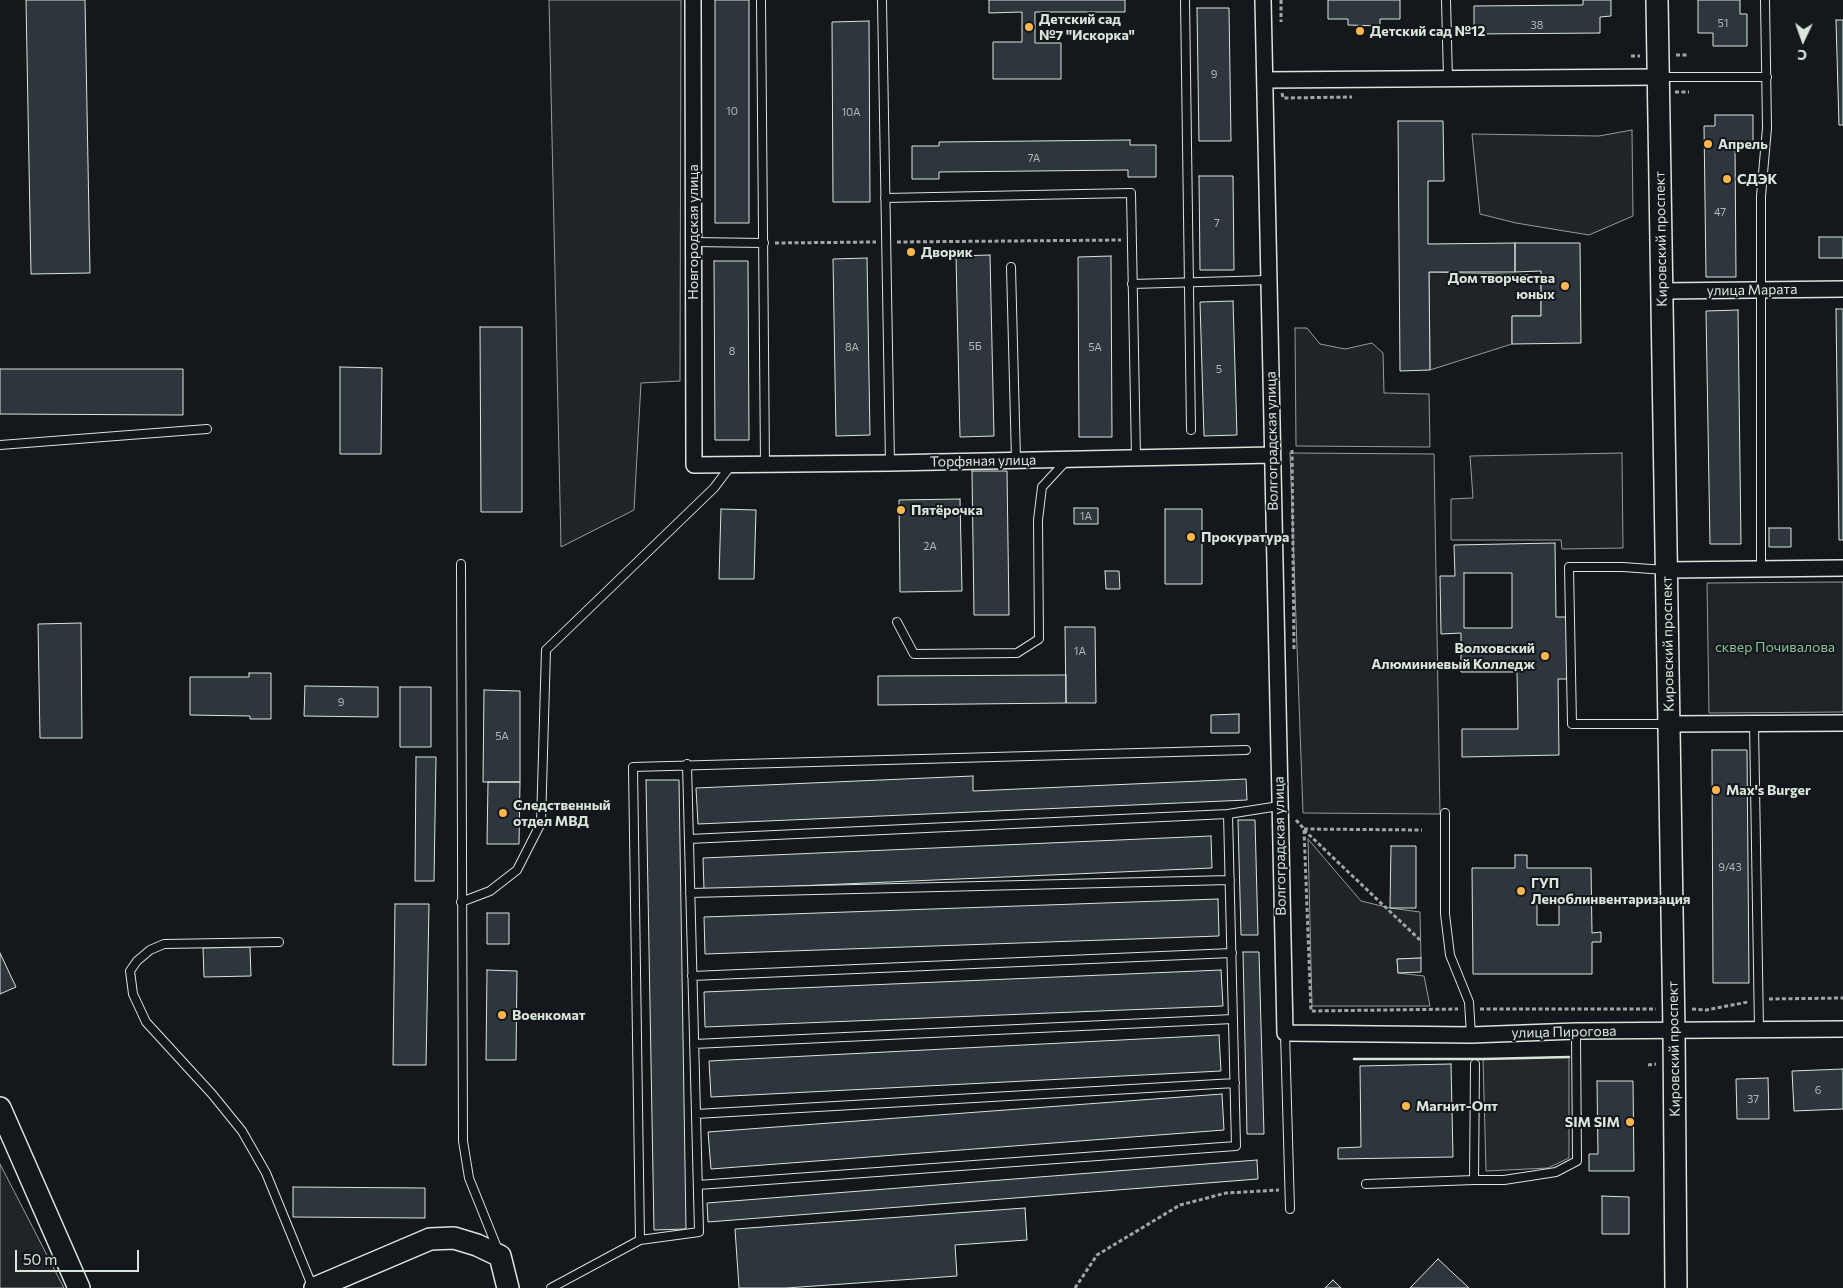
<!DOCTYPE html>
<meta charset="utf-8">
<style>
body{margin:0}
#map{position:relative;width:1843px;height:1288px;overflow:hidden;background:#14181c;font-family:Commissioner,sans-serif}
canvas{display:block}
.north{position:absolute;left:1778px;top:15px;width:50px;height:50px;-webkit-text-stroke:4px #14181c;paint-order:stroke;rotate:183deg;font-size:14px;font-weight:700;line-height:20px;text-align:center;color:#d8e6dc}
.north::after{content:'';display:block;margin:auto;width:18px;height:22px;background:#d8e6dc;clip-path:polygon(50% 0,100% 100%,50% 72%,0 100%)}
.scale{position:absolute;left:15px;top:1250px;width:124px;height:22px;box-sizing:border-box;border:2px solid #d8e6dc;border-top:0;padding-left:6px;font-size:15px;line-height:18px;white-space:nowrap;color:#d8e6dc;-webkit-text-stroke:4px #14181c;paint-order:stroke}
</style>
<div id="map">
<canvas width="1843" height="1288"></canvas>
<div class="north">С</div>
<div class="scale">50 m</div>
</div>
<script>
const c = document.querySelector('canvas').getContext('2d');
c.lineJoin = 'round';
function paint(path, color) { c.fillStyle = color; c.fill(path, 'evenodd'); }
const shape = rows => new Path2D(rows.map(r => 'M' + r).join(''));
function trace(path, color, width, dash) { c.strokeStyle = color; c.lineWidth = width; c.lineCap = dash ? 'butt' : 'round'; c.setLineDash(dash || []); c.stroke(path); }
function label(font, color, halo, rows, align = 'center') {
  c.font = font + ' Commissioner,sans-serif'; c.lineWidth = 4; c.setLineDash([]); c.textBaseline = 'middle'; c.strokeStyle = halo; c.fillStyle = color; for (const [text, x, y, turn = 0] of rows) {
    c.save(); c.translate(x, y); c.rotate((+turn || 0) * Math.PI / 180); c.textAlign = isNaN(turn) ? turn : align; if (halo) c.strokeText(text, 0, 0); c.fillText(text, 0, 0); c.restore();
  }
}
const green = shape([
 [549,0,681,0,680,381,641,383,634,510,561,547,549,0],
 [1632,130,1633,216,1589,235,1516,223,1480,214,1472,134,1599,136,1632,130],
 [1429,272,1541,275,1541,316,1512,316,1512,344,1430,370,1429,272],
 [1295,328,1307,328,1320,344,1345,349,1372,343,1383,353,1384,393,1429,394,1430,447,1296,446,1295,328],
 [1290,453,1434,454,1440,814,1303,813,1290,453],
 [1622,453,1623,548,1562,549,1561,540,1451,540,1451,499,1473,498,1470,456,1622,453],
 [1843,582,1843,712,1709,713,1707,583,1843,582],
 [1308,839,1361,901,1390,908,1420,912,1421,958,1397,959,1398,973,1424,976,1430,1006,1312,1006,1308,839],
 [0,1164,64,1288,0,1288,0,1164]
]);
paint(green, '#202428');
trace(green, '#939e99', 1);
const parking = shape([
 [1569,1057,1569,1158,1548,1168,1486,1171,1483,1059,1569,1057]
]);
paint(parking, '#24282b');
trace(parking, '#939e99', 1);
const building = shape([
 [26,0,85,0,90,273,31,274,26,0],
 [715,0,749,0,749,223,715,223,715,0],
 [989,0,1125,0,1125,12,1035,12,1035,43,1061,43,1061,79,993,79,993,42,1022,42,1022,12,989,13,989,0],
 [1328,0,1400,0,1400,19,1380,19,1380,26,1348,25,1348,19,1328,19,1328,0],
 [1583,0,1611,0,1611,16,1600,17,1600,33,1474,34,1474,6,1583,5,1583,0],
 [1698,0,1740,0,1740,14,1747,14,1747,46,1713,46,1713,33,1698,33,1698,0],
 [1197,8,1229,8,1231,141,1199,141,1197,8],
 [1836,20,1843,20,1843,125,1839,125,1836,20],
 [869,21,870,202,833,202,832,22,869,21],
 [1715,115,1753,115,1753,147,1735,147,1736,277,1706,277,1704,126,1715,126,1715,115],
 [1398,121,1443,121,1444,181,1428,181,1428,244,1515,243,1515,272,1429,272,1430,370,1400,371,1398,121],
 [1130,140,1130,145,1156,145,1156,177,1128,177,1128,170,939,172,939,179,912,179,912,146,939,146,939,142,1130,140],
 [1199,176,1233,176,1234,270,1200,270,1199,176],
 [1819,237,1843,237,1843,258,1819,258,1819,237],
 [1515,243,1580,243,1581,343,1512,344,1512,316,1541,316,1541,271,1515,272,1515,243],
 [990,255,994,436,960,437,956,256,990,255],
 [1111,256,1112,437,1079,437,1078,257,1111,256],
 [867,258,870,435,836,436,833,259,867,258],
 [714,261,748,261,749,440,715,440,714,261],
 [1233,301,1237,435,1204,436,1200,302,1233,301],
 [1836,309,1843,309,1843,540,1839,540,1836,309],
 [1738,310,1741,544,1710,544,1706,311,1738,310],
 [480,327,522,327,522,512,481,512,480,327],
 [340,367,382,368,381,454,340,454,340,367],
 [0,369,183,369,183,415,0,414,0,369],
 [972,471,1007,471,1009,615,974,615,972,471],
 [960,499,962,591,900,592,899,500,960,499],
 [1074,508,1098,508,1098,524,1074,524,1074,508],
 [721,509,756,510,754,579,719,579,721,509],
 [1165,509,1202,509,1202,584,1165,584,1165,509],
 [1769,528,1791,528,1791,547,1769,547,1769,528],
 [1555,543,1556,617,1567,617,1568,679,1558,679,1559,755,1462,757,1462,729,1518,729,1517,672,1461,672,1461,633,1441,634,1440,576,1455,576,1454,545,1555,543],
 [1464,573,1512,573,1512,628,1464,628,1464,573],
 [1105,571,1119,571,1120,589,1106,589,1105,571],
 [81,623,82,738,40,738,38,624,81,623],
 [1065,627,1095,627,1096,703,1066,703,1065,627],
 [249,673,271,673,271,719,250,719,250,716,190,715,190,677,249,677,249,673],
 [1066,675,1066,703,878,705,878,676,1066,675],
 [305,686,378,687,378,717,304,716,305,686],
 [400,687,431,687,431,747,400,747,400,687],
 [484,690,520,691,520,782,483,782,484,690],
 [1239,714,1239,733,1211,733,1211,715,1239,714],
 [1712,750,1747,750,1749,983,1713,983,1712,750],
 [416,757,436,757,434,881,415,881,416,757],
 [973,776,973,791,1246,779,1247,800,698,824,696,788,973,776],
 [646,780,679,780,686,1229,654,1230,646,780],
 [488,782,520,782,519,844,487,844,488,782],
 [1238,820,1255,820,1258,935,1241,935,1238,820],
 [1211,836,1212,868,704,890,703,858,1211,836],
 [1391,846,1416,846,1416,908,1390,908,1391,846],
 [1515,855,1527,855,1527,868,1591,868,1592,933,1601,932,1601,942,1592,942,1592,974,1473,974,1472,868,1515,868,1515,855],
 [1537,897,1559,897,1559,925,1537,925,1537,897],
 [1218,899,1219,936,705,954,704,917,1218,899],
 [395,904,429,904,426,1065,393,1065,395,904],
 [487,913,509,913,509,944,487,944,487,913],
 [250,947,251,976,204,977,203,948,250,947],
 [1243,952,1259,952,1264,1134,1247,1134,1243,952],
 [0,953,16,987,0,994,0,953],
 [1421,958,1421,972,1398,973,1397,959,1421,958],
 [487,970,517,971,516,1060,486,1060,487,970],
 [1221,970,1223,1006,705,1027,704,992,1221,970],
 [1219,1035,1221,1071,711,1097,709,1061,1219,1035],
 [1451,1064,1453,1157,1338,1159,1338,1148,1361,1147,1360,1066,1451,1064],
 [1843,1069,1843,1109,1794,1111,1792,1071,1843,1069],
 [1768,1078,1769,1119,1737,1119,1736,1079,1768,1078],
 [1597,1081,1633,1081,1634,1171,1589,1171,1589,1154,1598,1154,1597,1081],
 [1222,1094,1224,1130,711,1169,708,1132,1222,1094],
 [1257,1160,1258,1179,708,1222,707,1203,1257,1160],
 [293,1187,425,1188,425,1218,293,1217,293,1187],
 [1602,1196,1629,1197,1629,1234,1602,1234,1602,1196],
 [1025,1208,1027,1240,955,1245,957,1276,786,1288,739,1288,735,1229,1025,1208],
 [1438,1259,1469,1288,1410,1288,1438,1259],
 [1333,1280,1341,1288,1325,1288,1333,1280]
]);
paint(building, '#2c363c');
trace(building, '#d8e6dc', 1);
const lane = shape([
 [761,0,765,464],
 [882,0,890,463],
 [1185,0,1191,430],
 [1446,0,1448,79],
 [1659,77,1767,77],
 [885,198,1131,193,1136,457],
 [693,242,764,243],
 [1011,267,1016,460],
 [1132,284,1269,280],
 [0,445,207,429],
 [461,564,463,1141,469,1178,498,1250],
 [1761,569,1761,196,1767,128,1765,0],
 [1665,570,1623,567,1569,567,1572,724,1668,724],
 [897,622,914,654,1017,653,1039,639,1038,520,1042,487,1067,460],
 [1754,724,1759,1030],
 [1445,813,1445,914,1450,955,1469,1002,1471,1035],
 [689,839,1228,814,1279,806],
 [690,893,1230,880],
 [461,902,490,891,517,870,541,823,546,650,714,488,732,464],
 [279,942,164,944,150,950,137,961,130,971,133,994,146,1022,212,1094,242,1131,266,1173,313,1288],
 [692,976,1232,953],
 [1285,1033,1290,1209],
 [694,1044,1233,1019],
 [1475,1064,1474,1180,1504,1180,1556,1172,1577,1161,1576,1031],
 [696,1114,1235,1083],
 [1366,1184,1474,1180],
 [698,1185,1236,1146,1228,814],
 [640,1240,699,1232,687,764],
 [551,1288,640,1240,633,767,1246,750]
]);
const street = shape([
 [693,0,694,465,890,463,1272,455],
 [1263,0,1285,1033,1471,1035,1576,1031,1843,1029],
 [1265,80,1658,77],
 [1662,291,1843,289],
 [1667,570,1843,568],
 [1669,724,1843,723]
]);
const secondary = shape([
 [1657,0,1674,1031,1676,1288],
 [0,1108,79,1288],
 [315,1288,430,1239,454,1238,477,1245,500,1256,508,1288]
]);
trace(lane, '#d8e6dc', 10);
trace(street, '#d8e6dc', 18);
trace(secondary, '#d8e6dc', 24);
trace(shape([
 [1281,0,1281,22],
 [1676,55,1688,55],
 [1631,56,1640,56],
 [1675,92,1689,92],
 [1282,93,1283,98,1352,97],
 [897,242,1121,240],
 [775,243,876,242],
 [1292,450,1294,651],
 [1296,820,1304,829,1311,1011,1458,1009],
 [1304,829,1422,830],
 [1304,830,1420,940],
 [1769,999,1843,998],
 [1480,1009,1656,1009],
 [1692,1009,1706,1010,1748,1002],
 [1648,1065,1656,1064],
 [1075,1288,1097,1255,1180,1205,1226,1193,1279,1190]
]), '#9da8a2', 3, [4, 2.5]);
trace(lane, '#14181c', 8);
trace(street, '#14181c', 15);
trace(secondary, '#14181c', 21);
trace(shape([
 [1354,1059,1483,1059,1569,1057]
]), '#d8e6dc', 2.5);
for (const [x, y, r, color] of [
 [1029,27,5,"#ffb74d"],
 [1360,31,5,"#ffb74d"],
 [1708,144,5,"#ffb74d"],
 [1727,179,5,"#ffb74d"],
 [911,252,5,"#ffb74d"],
 [1565,286,5,"#ffb74d"],
 [901,510,5,"#ffb74d"],
 [1191,537,5,"#ffb74d"],
 [1545,656,5,"#ffb74d"],
 [1716,790,5,"#ffb74d"],
 [503,813,5,"#ffb74d"],
 [1521,891,5,"#ffb74d"],
 [502,1015,5,"#ffb74d"],
 [1406,1106,5,"#ffb74d"],
 [1630,1122,5,"#ffb74d"]
]) { const dot = new Path2D(); dot.arc(x, y, r, 0, 2 * Math.PI); c.fillStyle = color; c.fill(dot); trace(dot, '#14181c', 2); }
label('11px', '#adbab4', null, [
 ["51",1723,23],
 ["38",1537,25],
 ["9",1214,74],
 ["10",732,111],
 ["10А",851,112],
 ["7А",1034,158],
 ["47",1720,212],
 ["7",1217,223],
 ["5Б",975,346],
 ["8А",852,347],
 ["5А",1095,347],
 ["8",732,351],
 ["5",1219,369],
 ["1А",1086,516],
 ["2А",930,546],
 ["1А",1080,651],
 ["9",341,702],
 ["5А",502,736],
 ["9/43",1730,867],
 ["6",1818,1090],
 ["37",1753,1099]
]);
label('bold 14px', '#d8e6dc', '#14181c', [
 ["Детский cад",1039,19],
 ["№7 \"Искорка\"",1039,35],
 ["Детский cад №12",1370,31],
 ["Апрель",1718,144],
 ["СДЭК",1737,179],
 ["Дворик",921,252],
 ["Дом творчества",1555,278,"right"],
 ["юных",1555,294,"right"],
 ["Пятёрочка",911,510],
 ["Прокуратура",1201,537],
 ["Волховский",1535,648,"right"],
 ["Алюминиевый Колледж",1535,664,"right"],
 ["Max's Burger",1726,790],
 ["Следственный",513,805],
 ["отдел МВД",513,821],
 ["ГУП",1531,883],
 ["Леноблинвентаризация",1531,899],
 ["Военкомат",512,1015],
 ["Магнит-Опт",1416,1106],
 ["SIM SIM",1620,1122,"right"]
], 'left');
label('14px', '#d8e6dc', '#14181c', [
 ["Новгородская улица",693,232,-90],
 ["Кировский проспект",1661,239,-91],
 ["улица Марата",1752,290,-1],
 ["Волгоградская улица",1272,441,-91],
 ["Торфяная улица",983,461,-1],
 ["Кировский проспект",1668,644,-91],
 ["Волгоградская улица",1280,846,-91],
 ["улица Пирогова",1564,1032,-1],
 ["Кировский проспект",1674,1049,-91]
]);
label('14px', '#8ac095', '#14181c', [
 ["сквер Почивалова",1775,647]
]);
</script>
